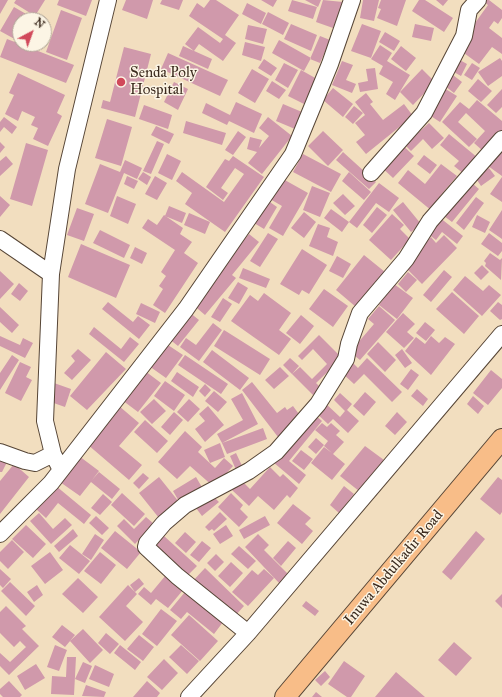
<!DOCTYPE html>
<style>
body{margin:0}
#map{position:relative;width:502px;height:697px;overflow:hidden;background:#f2debf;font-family:"IM FELL Great Primer",serif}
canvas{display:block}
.north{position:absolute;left:12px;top:12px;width:40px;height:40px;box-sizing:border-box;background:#fcf5e5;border:1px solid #afa495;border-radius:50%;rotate:41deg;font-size:11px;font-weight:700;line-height:16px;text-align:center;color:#3b2a1e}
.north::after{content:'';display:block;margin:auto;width:14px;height:18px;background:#d1495b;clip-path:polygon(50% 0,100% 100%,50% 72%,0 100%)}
</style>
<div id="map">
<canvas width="502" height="697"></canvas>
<div class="north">N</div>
</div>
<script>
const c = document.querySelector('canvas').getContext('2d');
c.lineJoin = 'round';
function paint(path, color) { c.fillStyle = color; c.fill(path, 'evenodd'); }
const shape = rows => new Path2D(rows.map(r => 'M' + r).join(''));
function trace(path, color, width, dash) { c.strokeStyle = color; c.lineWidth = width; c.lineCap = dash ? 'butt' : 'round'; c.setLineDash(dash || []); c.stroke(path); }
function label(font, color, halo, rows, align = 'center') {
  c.font = font + ' "IM FELL Great Primer",serif'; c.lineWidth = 3; c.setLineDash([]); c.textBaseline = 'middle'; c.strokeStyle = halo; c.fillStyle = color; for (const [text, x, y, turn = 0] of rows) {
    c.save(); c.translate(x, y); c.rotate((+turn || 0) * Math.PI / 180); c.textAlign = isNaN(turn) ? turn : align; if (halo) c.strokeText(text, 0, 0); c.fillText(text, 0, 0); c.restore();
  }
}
paint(shape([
 [0,0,8,0,0,14],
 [16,0,45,0,35,16,14,3],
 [59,0,92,0,86,16,57,5],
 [126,0,153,0,147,19,122,10],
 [162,0,183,0,179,10,160,4],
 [210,0,216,0,239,15,225,35,236,43,223,61,199,44,194,51,185,44,198,27,220,43,223,39,189,16,197,3,204,8],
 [261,0,277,0,273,7],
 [292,0,317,7,313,19,288,11],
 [305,0,321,0,318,7],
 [323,0,343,2,333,28,316,22],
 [363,0,379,0,374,21,360,18],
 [381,0,406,0,397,26,377,18,381,9,378,8],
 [419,0,425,0,453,18,444,32,412,11],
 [436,0,448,0,443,6],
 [485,0,489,0,502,10,502,18,498,24,494,21,489,28,502,38,502,54,492,47,479,64,457,48,488,5,484,2],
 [247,3,266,13,261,24,242,14],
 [14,7,33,18,32,20,20,20,20,42,0,31],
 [61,10,82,18,67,60,46,52],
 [268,12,289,23,283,35,262,24],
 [291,24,317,35,311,51,284,39],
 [362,24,381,31,371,58,351,51],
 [415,24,434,28,431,41,412,37],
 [248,25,267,29,263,44,245,39],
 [385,32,400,41,394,51,379,42],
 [320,36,330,40,320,63,310,59],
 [7,39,74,65,66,83,0,57],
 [279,40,311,58,304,71,272,53],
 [245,42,265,47,261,61,242,55],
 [380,45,392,53,387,61,410,75,395,100,386,94,393,82,379,74,383,66,371,59],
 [183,46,212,59,208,69,179,56],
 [401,46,416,58,406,71,391,59],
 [124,47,151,54,135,117,101,108,103,100,110,102],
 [168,53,228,80,220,96,161,69],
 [500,58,502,61,502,76,488,86,478,72],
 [264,59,277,68,271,76,258,68],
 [458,59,467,64,461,76,452,71],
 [342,61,353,65,346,80,356,84,352,93,332,85],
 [284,63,298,70,288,88,275,80],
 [472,63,480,68,472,80,464,75],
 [375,68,378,89,360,92,358,83,368,81,366,69],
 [252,69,269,79,255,103,238,93],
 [422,69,435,82,413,105,400,92],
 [301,70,317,79,304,104,288,96],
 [449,72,462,82,454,93,441,83],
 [18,73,65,95,57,113,62,116,48,146,33,139,38,128,31,125,35,117,22,111,18,121,5,114,14,95,9,93],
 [478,79,492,91,481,102,468,91],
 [272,81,286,90,279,99,266,91],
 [174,82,188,89,178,110,164,102],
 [439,85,457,96,440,122,423,111],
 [333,88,353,104,343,117,323,100],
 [502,89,502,107,496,113,487,105],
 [366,93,373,102,370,104,383,120,404,104,413,116,366,154,356,142,365,135,355,123,365,115,355,102],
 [477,100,502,121,502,130,483,151,474,143,485,131,466,113,458,122,477,139,469,147,442,122,460,102,469,109],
 [236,102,262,114,254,133,229,121,227,125,202,113,206,103,230,115],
 [283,104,302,112,295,129,276,121],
 [144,105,172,115,168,129,139,119],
 [354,106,363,113,353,124,345,117],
 [4,117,17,127,12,134,4,127,0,132,0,122],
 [268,117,292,136,262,174,248,163,257,152,247,149,250,137,262,140,259,148,269,136,259,128],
 [107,119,132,127,121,166,95,158],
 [186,121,226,133,222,145,183,133],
 [429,123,444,138,432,149,423,139,411,151,405,145],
 [156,126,174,134,169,144,151,135],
 [238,131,246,137,233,155,225,150],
 [323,131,343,150,328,166,308,146],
 [449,134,478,158,464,174,454,166,459,161,440,145],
 [157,141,164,144,151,174,143,171],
 [398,141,414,156,393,178,377,163],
 [0,142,5,147,0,153],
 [26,143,48,150,32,206,10,199],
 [499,150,502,152,502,176,488,166],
 [343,152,376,182,369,189,336,160],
 [167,154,181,161,172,180,158,173],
 [303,154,341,174,331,192,293,172],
 [424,155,437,165,430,174,417,164],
 [6,156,13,164,0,176,0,161],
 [233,156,264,177,225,232,185,204,192,193,176,181,182,172,224,202,244,174,235,168,221,188,228,193,223,200,206,187,225,159,229,161],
 [125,160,142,168,137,179,124,173,108,213,85,204,100,164,120,172],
 [441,164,457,176,440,196,442,198,432,211,398,183,408,170,425,184],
 [489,168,495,176,481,186,475,177],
 [143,172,151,177,147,185,138,179],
 [349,172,371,192,364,200,342,181],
 [127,176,138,181,134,189,124,184],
 [155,176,167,183,157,200,145,194],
 [502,177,502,202,490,194],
 [283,179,308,193,283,236,269,228,282,206,270,199],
 [467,179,479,189,452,222,440,213],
 [379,183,399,198,389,212,376,203,357,228,349,222,342,232,324,218,331,209,349,222],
 [312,186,330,193,320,217,303,210],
 [343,194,355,206,345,215,333,203],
 [0,196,10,205,0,217],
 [117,196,136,204,128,224,110,216],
 [476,197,484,203,464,230,456,223],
 [267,200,277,207,264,229,254,223],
 [403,202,421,224,411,232,393,210],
 [169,206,186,213,182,223,165,216],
 [377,207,387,215,372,233,363,225],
 [77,208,94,214,84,241,67,235],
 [502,210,502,239,489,230],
 [304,212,316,222,304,238,291,228],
 [189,213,210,222,205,234,184,225],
 [392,214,404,225,400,229,410,239,391,260,369,240],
 [164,215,183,228,180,234,192,242,184,253,198,263,165,313,153,305,163,289,159,286,166,276,161,272,175,250,142,228,148,219,157,225],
 [477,215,490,222,485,233,472,227],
 [439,217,463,236,457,244,442,232,436,240,427,233],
 [318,224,330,228,327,237,338,242,333,256,309,246],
 [100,230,130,245,124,258,93,243],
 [268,233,278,239,260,267,250,261],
 [489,233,502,243,502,251,498,256,481,244],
 [249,234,259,242,232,275,236,278,205,315,191,303],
 [444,235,457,248,422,284,403,265,431,237,436,243],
 [81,244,130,265,116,298,68,277],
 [135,247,147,253,142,264,130,258],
 [302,249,327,265,309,294,302,290,299,295,280,284],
 [490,253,500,260,502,258,501,280,485,266,486,263,484,261],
 [364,255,385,272,356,307,336,290],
 [337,256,351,264,343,278,329,271],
 [482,265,489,272,481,280,474,273],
 [243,268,270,279,266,288,239,278],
 [444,270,452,277,431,302,423,295],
 [0,271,14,284,0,299],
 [408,272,417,280,406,292,398,284],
 [465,276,483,291,489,285,501,295,482,316,453,290],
 [238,282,248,288,239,304,228,298],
 [19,283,28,291,20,301,11,294],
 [394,284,413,298,397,319,379,305],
 [324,289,348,306,333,327,309,309],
 [452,292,479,316,464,334,436,309],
 [264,293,291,313,279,330,291,339,279,355,231,321,250,295,258,301],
 [223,298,232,304,220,322,211,317],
 [108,302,133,322,138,316,150,325,139,339,102,309],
 [498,302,502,305,502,319,500,320,490,311],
 [141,303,160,312,155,323,136,314],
 [379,306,395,320,360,360,350,352,374,324,368,319],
 [0,307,19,325,12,333,0,322],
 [189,312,199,320,178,346,168,338],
 [403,313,415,324,407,332,414,338,404,348,386,332],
 [301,315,314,326,300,344,286,333],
 [425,322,435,330,426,341,416,333],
 [213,323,222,330,199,361,180,347,186,338,196,345],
 [94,327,121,349,130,337,139,344,124,362,89,334],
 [224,330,270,359,260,375,214,346],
 [319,335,342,358,316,383,320,387,313,395,292,374,300,367,312,379,327,364,313,349,302,360,298,356],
 [0,336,20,345,23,338,33,343,25,358,0,346],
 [431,336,439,343,445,337,455,344,431,375,405,351,416,337,425,344],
 [378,342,396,360,385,372,367,354],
 [165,343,183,355,166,378,149,366],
 [78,349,91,360,72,380,64,373,75,361,71,356],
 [402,349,412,363,405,368,395,355],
 [212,350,249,378,240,390,203,362],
 [106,352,126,369,87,410,70,396],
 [12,355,19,360,0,390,0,373],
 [185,355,228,384,221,394,178,365],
 [290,358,299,366,292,374,283,365],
 [367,358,402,392,392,402,364,374,354,384,342,373,352,362,358,368],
 [20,362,31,367,26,377,32,380,21,401,5,393],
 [280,367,289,376,274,389,265,380],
 [411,369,419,375,408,390,400,384],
 [491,370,502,379,502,388,488,405,473,393],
 [145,371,161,383,138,412,122,400],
 [177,372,199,387,193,397,171,381],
 [165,381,185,395,174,411,154,396],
 [252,382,277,413,285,407,287,410,293,406,301,417,278,437,242,390],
 [54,383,71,389,65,407,48,401],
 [205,384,211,390,205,397,199,391],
 [417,389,428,399,423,406,411,396],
 [214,391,227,402,218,412,205,401],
 [365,392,376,402,364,416,353,406],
 [242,393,258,424,222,443,217,434,243,420,231,399],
 [340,393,352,404,347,410,359,421,348,433,333,419,328,424,315,412,324,402,340,417,345,411,334,400],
 [473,396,484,406,478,414,467,404],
 [154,399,166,411,152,424,140,412],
 [189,399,200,409,188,422,177,412],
 [119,406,139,423,119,446,142,465,129,480,87,444],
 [208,406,224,425,205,442,195,429,205,421,199,414],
 [174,412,183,420,170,435,161,427],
 [397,412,407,422,395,435,385,426],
 [313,413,322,421,289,461,306,475,299,484,273,462],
 [145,420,168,441,157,453,134,432],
 [322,423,327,427,331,423,340,431,336,435,344,442,333,454,345,464,332,480,311,463,324,447,332,453,324,446,328,441,315,430],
 [263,428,267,439,227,454,222,443],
 [185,431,202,447,198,452,215,468,224,458,233,466,214,487,190,466,177,479,158,462],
 [316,438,324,445,316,454,308,447],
 [220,443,225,457,210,463,204,450],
 [365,446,384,460,359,491,340,476],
 [301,450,313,459,304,470,292,461],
 [236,453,244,470,237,472,230,456],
 [79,456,99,471,92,480,99,472,120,489,112,499,91,482,80,496,60,482],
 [0,459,7,462,2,472,0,472],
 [14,464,29,477,0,514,0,481],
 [270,467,280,477,283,474,298,488,290,498,287,495,274,510,258,496,249,506,232,490,241,480,250,489],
 [143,473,149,478,139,489,133,483],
 [159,477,179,502,159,518,139,493],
 [196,477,203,489,180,503,173,491],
 [498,477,502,480,502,512,500,515,480,499],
 [56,486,91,515,84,524,58,503,46,518,36,509],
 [344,486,354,494,339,513,330,505],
 [122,493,145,514,134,526,111,505],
 [231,493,243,505,240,509,248,517,239,527,218,507],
 [103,494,112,502,100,515,91,508],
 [212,495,219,502,202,516,196,508],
 [293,504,311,518,305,524,313,531,302,544,277,523],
 [220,512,227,519,214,531,212,529,209,531,205,527],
 [39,513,53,529,65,518,72,525,51,544,30,521],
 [96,516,109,528,102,535,89,523],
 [265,516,270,525,244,539,239,530],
 [146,517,154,524,135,544,117,526,124,519,134,529],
 [26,525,46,544,33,558,12,539],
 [226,525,233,536,220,544,213,534],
 [73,529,78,536,59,552,54,546],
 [115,531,141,552,127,569,101,548],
 [476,531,485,539,451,580,442,572],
 [185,532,196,542,186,553,175,543],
 [95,534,104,540,91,560,82,554],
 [258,534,269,545,264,550,289,575,280,584,245,547],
 [164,536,197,566,184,579,152,549],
 [12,540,24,552,8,569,0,561,0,552],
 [202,541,211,548,199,562,190,555],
 [288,541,296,548,281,566,273,558],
 [70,545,90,561,79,574,59,558],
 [239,546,256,561,248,569,231,554],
 [50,552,63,570,45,584,31,566],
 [100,552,116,565,101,584,84,571],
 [216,554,224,562,215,571,207,563],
 [231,562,243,573,230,587,218,576],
 [205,568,244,606,234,617,191,583],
 [0,569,11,579,3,588,0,585],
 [264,569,274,578,248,606,232,592,252,570,258,575],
 [166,575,183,590,168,608,156,599,151,605,138,594,144,587,151,593],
 [78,578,98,597,83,613,62,594],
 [139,578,144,584,135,592,130,585],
 [10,582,35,606,26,616,1,591],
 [37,585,43,595,34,602,27,592],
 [128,585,137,594,126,606,143,622,125,641,99,617],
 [185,592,223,622,214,634,187,612,181,619,170,610],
 [502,594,502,608,495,601],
 [306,601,319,611,315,616,302,606],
 [6,606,26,626,22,629,39,646,9,675,0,666,0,653,10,662,26,647,20,641,14,647,0,633,0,612],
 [161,609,177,621,157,646,142,634],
 [189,615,218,641,200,661,171,635],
 [62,625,75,635,65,647,52,637],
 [83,629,103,650,90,663,70,641],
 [106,633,119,644,110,654,98,643],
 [139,635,154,647,143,661,127,649],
 [454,642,472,658,456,676,438,660],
 [55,645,67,650,59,671,47,667],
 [120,645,141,662,135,670,114,653],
 [181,645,199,661,187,674,169,657],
 [67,657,76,657,74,695,51,694,52,676,66,677],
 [164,659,178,673,162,690,147,677],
 [344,661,365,676,351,697,347,697,328,684],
 [83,662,92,666,85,683,75,679],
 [36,664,45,678,25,690,17,676],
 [95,665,114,674,109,687,89,679],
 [325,671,330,677,321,686,315,680],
 [396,672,425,697,375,697],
 [9,681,22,695,20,697,3,697,0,694,0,689],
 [147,681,160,693,157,697,133,697],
 [86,685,106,692,104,697,82,696],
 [316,692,322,697,312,697]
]), '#d099ab');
const minor = shape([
 [371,173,424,113,464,36,469,10,478,0],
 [0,239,51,274],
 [0,452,25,461,35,463,53,454],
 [61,470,53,454,45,421,51,274,67,169,108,0],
 [0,534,51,483,186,309,293,154,330,64,352,0],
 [248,633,177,576,146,547,147,543,164,523,185,505,249,471,276,452,318,404,346,359,349,344,360,313,406,259,430,221,502,139],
 [189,697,248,633,502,334]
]);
const major = shape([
 [285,697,502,439]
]);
trace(minor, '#564536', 18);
trace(major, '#564536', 22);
trace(minor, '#fff', 16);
trace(major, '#f8bd88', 20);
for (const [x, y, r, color] of [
 [121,82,5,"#d1495b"]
]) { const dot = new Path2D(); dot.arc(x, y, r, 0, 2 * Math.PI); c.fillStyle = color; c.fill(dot); trace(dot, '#fcf5e5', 1.5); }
label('15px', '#3b2a1e', '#fcf5e5', [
 ["Senda Poly",130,73],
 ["Hospital",130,90]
], 'left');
label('15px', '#3b2a1e', '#fcf5e5', [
 ["Inuwa Abdulkadir Road",394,568,-50]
]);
</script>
